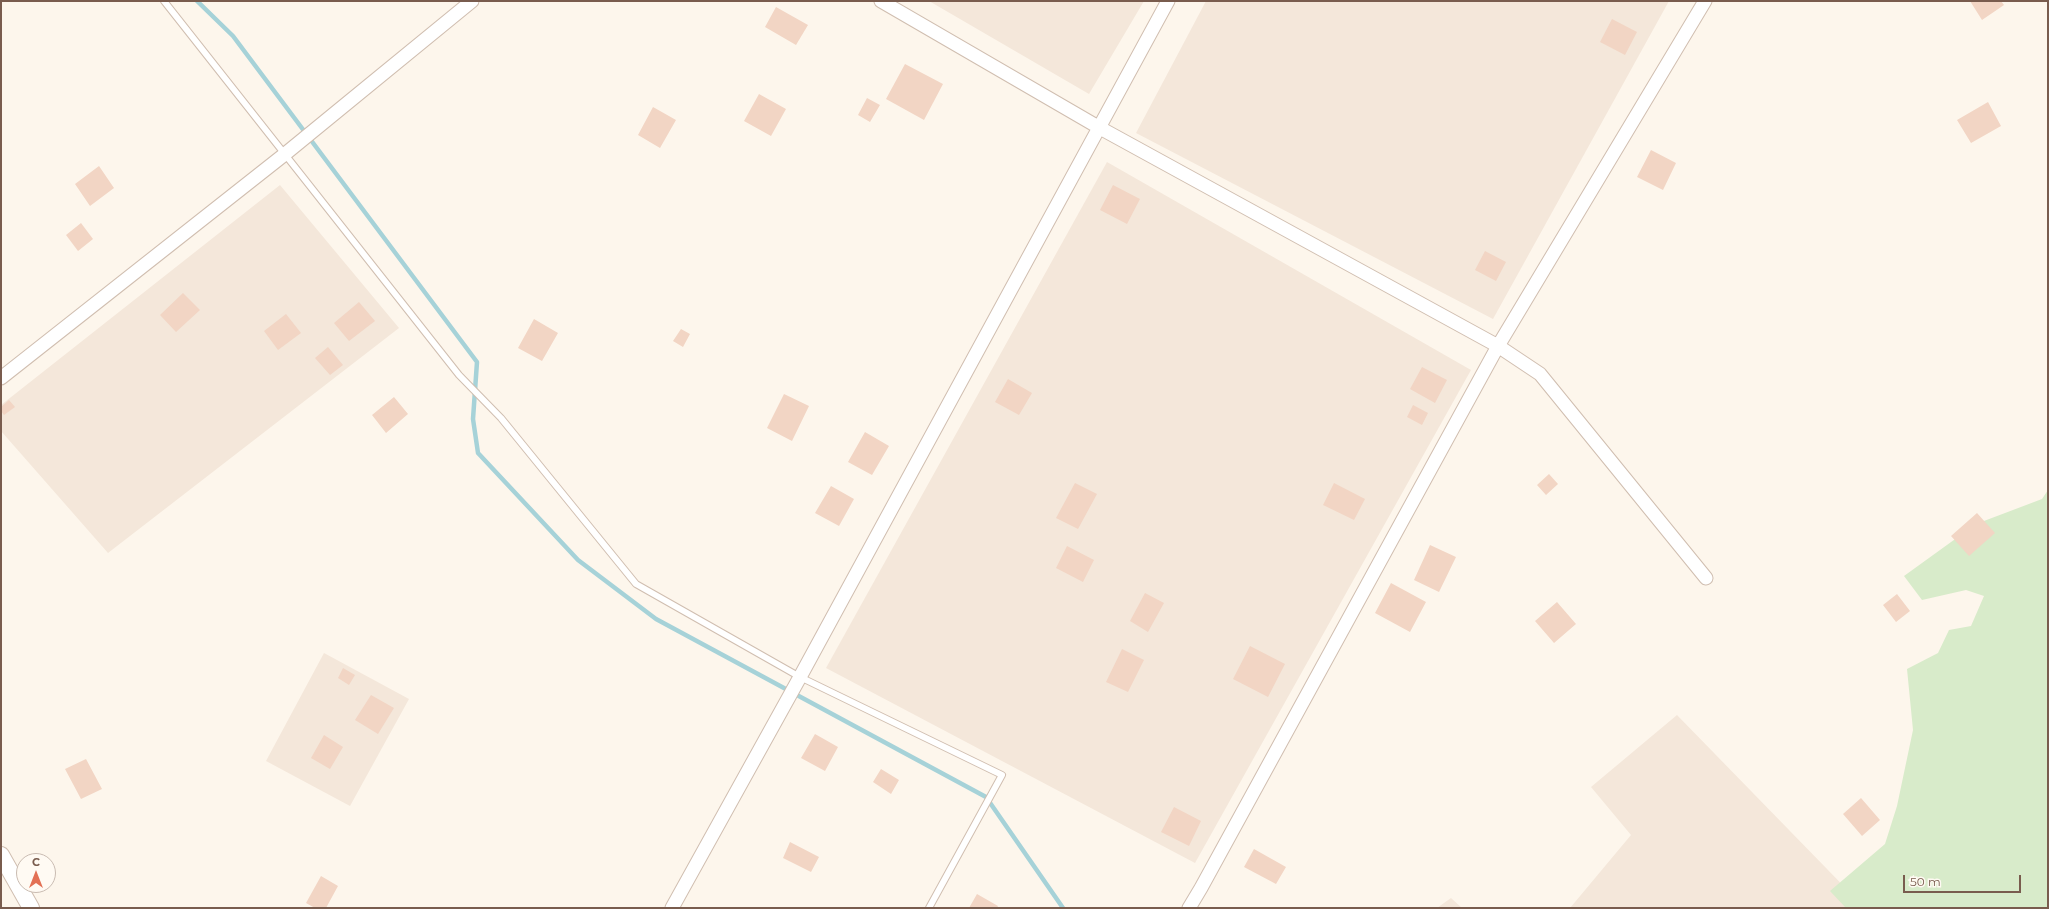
<!DOCTYPE html>
<meta charset="utf-8">
<style>
body{margin:0}
#map{position:relative;width:2049px;height:909px;overflow:hidden;background:#fdf6ec;font-family:Montserrat,sans-serif}
canvas{display:block}
.frame{position:absolute;inset:0;border:2px solid #795c4e;pointer-events:none}
.north{position:absolute;left:16px;top:853px;width:40px;height:40px;box-sizing:border-box;background:#fffaf3;border:1px solid #c9bbb1;border-radius:50%;rotate:0deg;font-size:11px;font-weight:700;line-height:16px;text-align:center;color:#795c4e}
.north::after{content:'';display:block;margin:auto;width:14px;height:18px;background:#e37054;clip-path:polygon(50% 0,100% 100%,50% 72%,0 100%)}
.scale{position:absolute;left:1903px;top:875px;width:118px;height:18px;box-sizing:border-box;border:2px solid #795c4e;border-top:0;padding-left:5px;font-size:12px;line-height:14px;white-space:nowrap;color:#795c4e;-webkit-text-stroke:3px #fffaf3;paint-order:stroke}
</style>
<div id="map">
<canvas width="2049" height="909"></canvas>
<div class="frame"></div>
<div class="north">С</div>
<div class="scale">50 m</div>
</div>
<script>
const c = document.querySelector('canvas').getContext('2d');
c.lineJoin = 'round';
function paint(path, color) { c.fillStyle = color; c.fill(path, 'evenodd'); }
const shape = rows => new Path2D(rows.map(r => 'M' + r).join(''));
function trace(path, color, width, dash) { c.strokeStyle = color; c.lineWidth = width; c.lineCap = dash ? 'butt' : 'round'; c.setLineDash(dash || []); c.stroke(path); }
paint(shape([
 [929,1,1144,1,1089,94],
 [1206,1,1669,1,1493,319,1136,133],
 [1107,162,1471,370,1195,863,826,668],
 [280,185,399,328,108,553,1,431,1,405],
 [324,653,409,699,350,806,266,761],
 [1677,715,1865,908,1570,908,1631,835,1591,787],
 [1451,898,1462,908,1437,908]
]), '#f4e7da');
paint(shape([
 [2048,490,2048,908,1846,908,1830,891,1885,844,1897,806,1913,730,1907,669,1938,653,1949,630,1971,626,1984,596,1966,590,1922,600,1904,576,1976,524,2042,499]
]), '#d8ebca');
trace(shape([
 [197,1,233,36,477,362,473,419,478,453,578,560,656,619,986,797,1063,908]
]), '#a6d2d8', 4.5);
paint(shape([
 [1970,1,2001,1,2004,5,1982,20],
 [776,7,808,25,796,45,765,27],
 [1612,19,1637,32,1625,55,1600,42],
 [905,64,943,84,924,120,886,99],
 [759,94,786,109,771,136,744,121],
 [867,98,880,105,870,122,858,115],
 [1988,102,2001,126,1971,143,1957,120],
 [653,107,676,120,660,148,638,135],
 [1651,150,1676,163,1663,190,1637,177],
 [99,166,114,188,90,206,75,184],
 [1113,185,1140,199,1127,224,1100,210],
 [81,223,93,239,78,251,66,235],
 [1485,251,1506,262,1496,281,1475,270],
 [183,293,200,310,176,332,160,315],
 [359,302,375,321,349,341,334,323],
 [286,314,301,333,278,350,264,331],
 [534,319,558,333,542,361,518,348],
 [681,329,690,334,683,347,673,341],
 [328,347,343,365,330,375,315,358],
 [1422,367,1447,380,1435,403,1410,389],
 [1008,379,1032,393,1019,415,995,402],
 [784,394,809,406,792,441,767,428],
 [394,397,408,414,386,433,372,415],
 [9,400,15,407,4,415,1,411,1,407],
 [1413,405,1428,413,1422,425,1407,417],
 [865,432,889,446,872,475,848,462],
 [1549,474,1558,484,1546,495,1537,485],
 [1075,483,1097,494,1078,529,1056,518],
 [1334,483,1365,499,1354,520,1323,505],
 [831,486,854,499,839,526,815,513],
 [1977,513,1995,533,1969,556,1951,536],
 [1430,545,1456,557,1439,592,1414,580],
 [1067,546,1094,560,1083,582,1056,568],
 [1391,583,1426,602,1410,632,1375,613],
 [1145,593,1164,603,1148,632,1130,621],
 [1897,594,1910,611,1896,622,1883,605],
 [1557,602,1576,624,1554,643,1535,621],
 [1250,646,1285,664,1268,697,1233,679],
 [1122,649,1144,660,1128,692,1106,682],
 [343,668,355,675,349,685,338,678],
 [371,695,394,708,378,734,355,720],
 [815,734,838,747,825,771,801,758],
 [324,735,343,747,330,769,311,758],
 [86,759,102,789,81,799,65,769],
 [881,769,899,780,891,794,873,782],
 [1861,798,1880,820,1862,836,1843,814],
 [1174,807,1201,821,1189,846,1161,832],
 [790,842,819,857,811,872,783,858],
 [1254,849,1286,867,1276,884,1244,867],
 [321,876,338,886,326,908,315,908,306,903],
 [977,894,998,906,997,908,969,908]
]), '#f2d5c4');
const service = shape([
 [164,1,459,375,501,418,636,584,800,677,1002,775,929,908]
]);
const minor = shape([
 [881,1,1100,128,1498,346,1540,374,1706,578],
 [1,378,285,154,472,1],
 [672,908,800,677,1168,1],
 [1189,908,1201,888,1498,346,1705,1]
]);
const tertiary = shape([
 [1,855,31,908]
]);
trace(service, '#d0beb0', 8);
trace(minor, '#d0beb0', 15);
trace(tertiary, '#d0beb0', 18);
trace(service, '#fff', 6);
trace(minor, '#fff', 13);
trace(tertiary, '#fff', 16);
</script>
